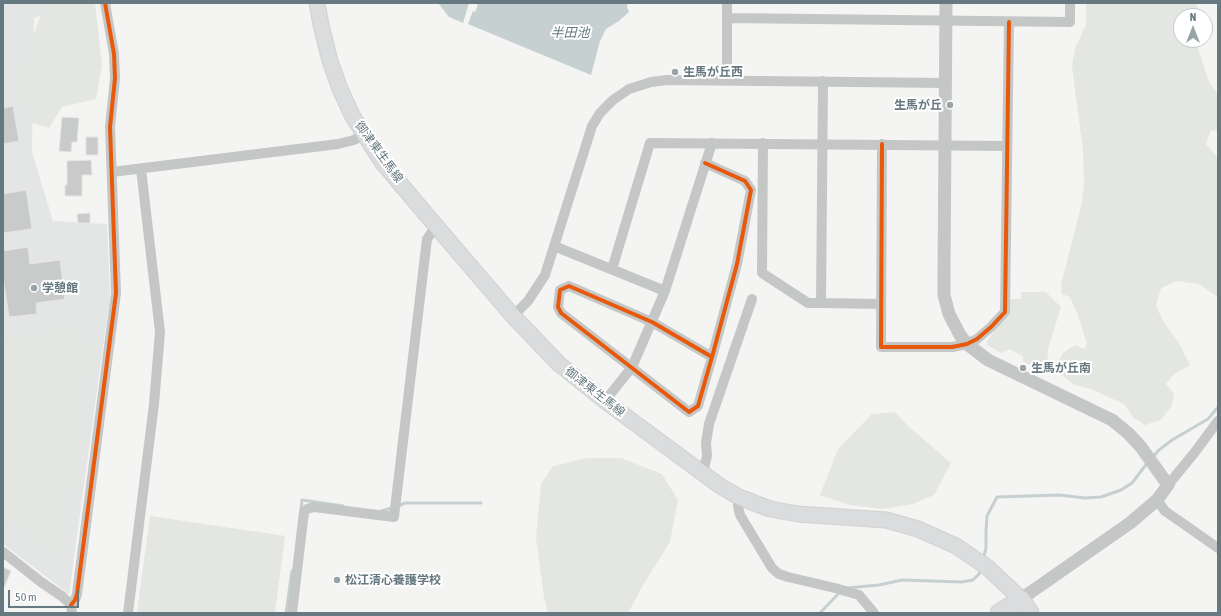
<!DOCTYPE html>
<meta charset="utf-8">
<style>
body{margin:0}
#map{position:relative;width:1221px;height:616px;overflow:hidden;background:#f4f4f3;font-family:"Asap Condensed",sans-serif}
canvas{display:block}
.frame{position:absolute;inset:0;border:4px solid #677980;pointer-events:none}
.north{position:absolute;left:1173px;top:8px;width:40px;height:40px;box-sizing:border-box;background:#fff;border:1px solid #c2c9cc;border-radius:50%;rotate:0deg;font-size:11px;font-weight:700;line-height:16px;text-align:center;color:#677980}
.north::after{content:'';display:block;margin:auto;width:14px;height:18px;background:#98a4a8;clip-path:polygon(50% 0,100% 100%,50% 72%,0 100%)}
.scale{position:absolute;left:8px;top:590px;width:71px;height:18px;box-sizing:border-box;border:2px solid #677980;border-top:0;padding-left:5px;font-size:12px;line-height:14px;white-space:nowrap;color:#677980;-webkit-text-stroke:3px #fff;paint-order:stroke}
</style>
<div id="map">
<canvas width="1221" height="616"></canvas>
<div class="frame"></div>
<div class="north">N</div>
<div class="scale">50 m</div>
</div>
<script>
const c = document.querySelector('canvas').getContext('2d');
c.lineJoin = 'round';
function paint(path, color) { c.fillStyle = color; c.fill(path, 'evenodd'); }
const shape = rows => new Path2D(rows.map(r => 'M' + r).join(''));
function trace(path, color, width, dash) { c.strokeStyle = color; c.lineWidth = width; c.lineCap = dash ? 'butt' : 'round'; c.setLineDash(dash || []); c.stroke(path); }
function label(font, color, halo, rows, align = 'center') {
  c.font = font + ' "Asap Condensed","Noto Sans JP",sans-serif'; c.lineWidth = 4; c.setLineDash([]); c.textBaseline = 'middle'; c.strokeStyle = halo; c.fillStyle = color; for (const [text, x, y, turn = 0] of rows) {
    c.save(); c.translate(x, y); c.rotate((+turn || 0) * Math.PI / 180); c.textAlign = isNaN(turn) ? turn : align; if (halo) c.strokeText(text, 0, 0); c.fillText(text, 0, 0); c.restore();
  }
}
paint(shape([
 [3,3,83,3,34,18,32,152,53,221,107,224,110,296,69,594,3,544]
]), '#e4e6e6');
paint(shape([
 [45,3,95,3,102,65,96,99,62,107,49,128,32,123,15,87],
 [1086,3,1196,3,1201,16,1181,16,1181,40,1195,40,1209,82,1218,94,1218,131,1211,130,1206,144,1218,158,1218,297,1199,284,1177,281,1161,288,1156,306,1163,321,1179,343,1190,365,1173,375,1166,384,1174,394,1172,405,1161,420,1145,425,1133,417,1124,404,1091,389,1075,385,1064,377,1058,362,1063,353,1075,345,1084,349,1087,344,1078,315,1070,297,1062,294,1061,285,1082,202,1084,185,1083,150,1072,67,1075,48,1086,25],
 [1021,292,1046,292,1061,307,1048,349,1047,372,1023,362,1023,356,1009,349,1001,353,987,345,987,341,997,328,1009,316,1009,299,1021,299],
 [56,330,73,330,81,336,89,348,88,368,60,554,23,528,3,521,3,339],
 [895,412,909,427,951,463,934,495,913,504,883,509,850,505,820,495,838,449,872,414],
 [586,458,621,458,662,474,678,500,670,542,643,585,628,613,548,613,544,597,536,538,541,484,553,466],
 [150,516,285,536,275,613,137,613]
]), '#e4e6e1');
paint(shape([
 [438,3,469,3,463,23,449,17],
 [474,3,628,3,627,7,629,12,619,21,606,29,600,41,591,75,468,24,473,11,475,12,478,5]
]), '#c6d0d1');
trace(shape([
 [1152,458,1159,450,1172,440,1208,419,1218,407],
 [398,506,405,503,481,503],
 [301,510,302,500,343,506],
 [381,511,392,508],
 [983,560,986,548,986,531,987,516,997,497,1059,495,1085,498,1101,497,1121,490,1132,483,1148,462],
 [847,588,879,585,902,580,962,582,973,580,979,574,980,569],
 [286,613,292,571],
 [820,613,839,593]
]), '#c6d0d1', 3);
const building = shape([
 [13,106,19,141,3,144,3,108,13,106],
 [62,117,79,118,77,142,72,142,71,152,59,151,62,117],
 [86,137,98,137,98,155,86,155,86,137],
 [91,160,92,175,82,175,82,196,65,196,65,185,67,185,67,161,91,160],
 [26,190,32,229,3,233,3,194,26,190],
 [90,213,90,223,78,223,77,214,90,213],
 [28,247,30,264,60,260,65,299,36,303,37,314,9,317,3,277,3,251,28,247],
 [3,567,11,571,3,590,3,567]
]);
paint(building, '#c9cbcb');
trace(building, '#e4e4e3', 1);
const secondary = shape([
 [317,3,321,25,330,61,340,89,352,115,364,134,382,162,436,226,513,316,559,364,605,401,720,486,739,497,770,509,798,514,886,520,918,529,956,546,987,567,1021,599]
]);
const primary = shape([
 [999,613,1021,599,1030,613]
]);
trace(secondary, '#d0d1d1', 17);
trace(primary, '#cfd0d0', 19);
trace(shape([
 [727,18,1070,22,1070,3],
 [727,80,727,3],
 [823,81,821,303,881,304],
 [763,143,762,273,808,303,821,303],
 [882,144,881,347,952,347,967,344,977,339,991,327,1005,312,1009,22],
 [705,163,745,181,751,190,737,264,712,357,698,406,689,412,561,313,558,307,560,290,569,286,652,322,712,357],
 [112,172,338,144,354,140,364,134],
 [554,246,665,291],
 [612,269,650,143,1007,146],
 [513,316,528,301,545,275,592,126,600,113,613,100,629,89,651,82,667,80,945,83],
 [605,401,632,367,665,291,712,143],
 [703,472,707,456,706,443,709,424,752,299],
 [1168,485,1195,452,1218,421],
 [739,497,738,506,740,515,772,568,779,574,788,577,835,588,859,595,874,613],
 [1157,500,1165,511,1218,548],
 [3,552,41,582,63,597,71,605,72,613],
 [71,605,75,600,77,594,116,293,110,127,115,78,114,54,105,3],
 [128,613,154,404,160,332,141,169],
 [292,613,304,512,307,509,314,507,394,517,427,239,436,226]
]), '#c5c7c7', 10);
trace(shape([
 [946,3,944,272,944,295,949,314,960,335,967,344,988,360,1112,420,1128,433,1141,447,1168,485,1157,500,1130,523,1021,599]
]), '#c5c7c7', 13);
trace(secondary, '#dbdcdd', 15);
trace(primary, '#dbdcdd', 17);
trace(shape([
 [882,144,881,347,952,347,967,344,977,339,991,327,1005,312,1009,22],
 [705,163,745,181,751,190,737,264,712,357,698,406,689,412,561,313,558,307,560,290,569,286,652,322,712,357],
 [71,605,75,600,77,594,116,293,110,127,115,78,114,54,105,3]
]), '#e8590c', 4);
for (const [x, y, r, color] of [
 [675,72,4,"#98a4a8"],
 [950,105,4,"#98a4a8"],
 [34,288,4,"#98a4a8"],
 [1023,368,4,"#98a4a8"],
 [337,580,4,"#98a4a8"]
]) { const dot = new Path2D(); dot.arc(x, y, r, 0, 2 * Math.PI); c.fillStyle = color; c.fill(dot); trace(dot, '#fff', 1.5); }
label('bold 12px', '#677980', '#fff', [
 ["生馬が丘西",683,72],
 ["生馬が丘",942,105,"right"],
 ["学憩館",42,288],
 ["生馬が丘南",1031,368],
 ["松江清心養護学校",345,580]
], 'left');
label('12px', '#677980', '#fff', [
 ["御津東生馬線",379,152,54],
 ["御津東生馬線",595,392,38]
]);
label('italic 13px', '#637a7d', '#fff', [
 ["半田池",570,33]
]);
</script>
